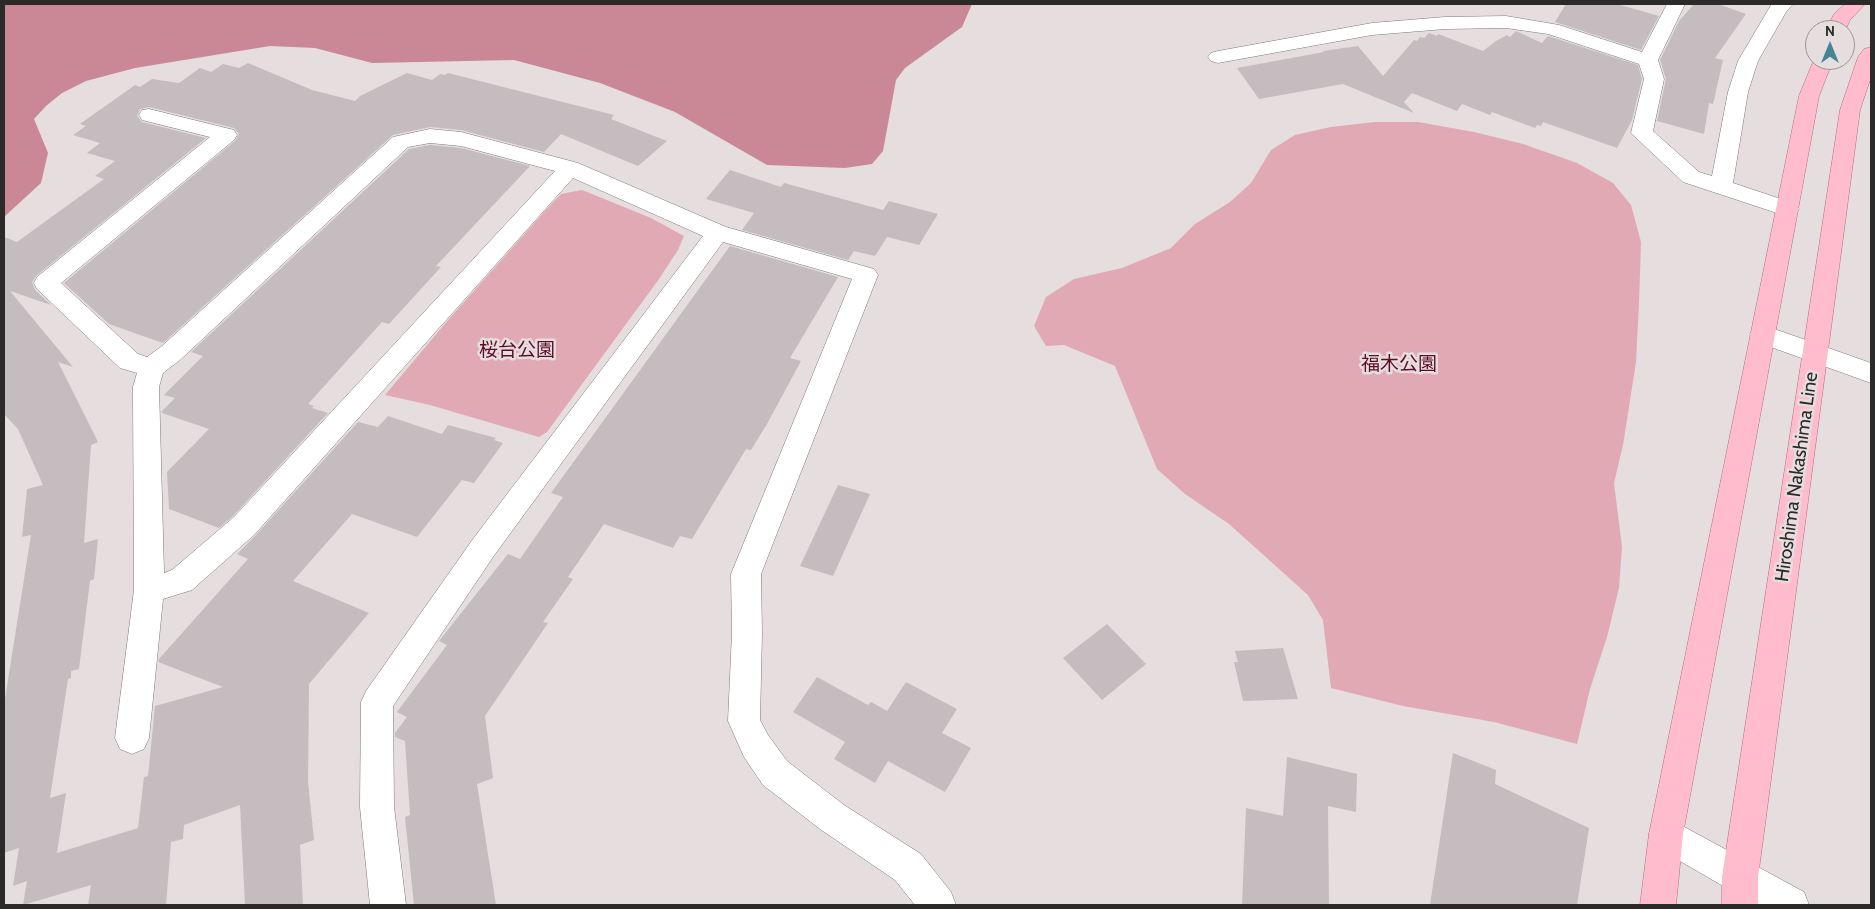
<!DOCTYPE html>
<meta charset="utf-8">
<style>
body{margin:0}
#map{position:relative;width:1875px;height:909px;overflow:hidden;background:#e5ddde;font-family:Cabin,sans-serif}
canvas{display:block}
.frame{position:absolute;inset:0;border:5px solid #2c2929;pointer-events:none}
.north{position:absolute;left:1805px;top:20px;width:50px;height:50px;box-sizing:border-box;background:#e5ddde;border:1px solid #9b9596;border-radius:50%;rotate:0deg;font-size:14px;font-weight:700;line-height:20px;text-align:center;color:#2c2929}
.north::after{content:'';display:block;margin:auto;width:18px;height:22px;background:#428595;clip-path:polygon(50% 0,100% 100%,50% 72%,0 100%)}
</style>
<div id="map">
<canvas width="1875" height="909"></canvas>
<div class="frame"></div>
<div class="north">N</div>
</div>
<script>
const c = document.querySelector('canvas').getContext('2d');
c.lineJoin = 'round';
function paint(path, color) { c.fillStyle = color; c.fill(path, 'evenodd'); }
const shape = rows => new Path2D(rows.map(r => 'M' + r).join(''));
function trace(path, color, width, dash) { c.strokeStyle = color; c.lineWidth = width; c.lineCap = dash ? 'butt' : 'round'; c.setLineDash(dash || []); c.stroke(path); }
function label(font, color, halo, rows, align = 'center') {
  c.font = font + ' Cabin,"Noto Sans JP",sans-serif'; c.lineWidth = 5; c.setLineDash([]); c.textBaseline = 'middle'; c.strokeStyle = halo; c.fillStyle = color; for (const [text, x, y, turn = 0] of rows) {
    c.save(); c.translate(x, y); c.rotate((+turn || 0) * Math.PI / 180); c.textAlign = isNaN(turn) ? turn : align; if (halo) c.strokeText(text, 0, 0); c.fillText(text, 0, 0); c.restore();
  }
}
paint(shape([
 [1375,122,1418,122,1474,132,1523,144,1577,163,1613,183,1631,205,1641,242,1639,303,1636,362,1623,445,1614,483,1622,547,1619,588,1607,637,1590,689,1577,744,1494,722,1403,706,1331,688,1323,620,1308,595,1229,524,1185,494,1157,469,1115,366,1064,345,1046,346,1034,326,1046,297,1074,279,1122,268,1171,248,1195,224,1230,202,1251,183,1271,150,1295,135,1331,127],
 [582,190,651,218,684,236,678,250,659,279,547,432,539,437,430,405,385,395,449,319,544,212,561,194]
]), '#e1a9b4');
paint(shape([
 [4,4,972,4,962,27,905,68,896,80,883,151,872,164,845,168,767,165,675,112,600,83,514,60,372,63,315,48,270,46,135,68,86,81,62,93,46,106,34,119,48,153,41,183,4,217]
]), '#ca8896');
paint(shape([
 [1566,4,1617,4,1659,16,1641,50,1555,22],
 [1694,4,1718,4,1746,14,1715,58,1723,60,1713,104,1709,103,1704,134,1657,121,1666,79,1660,60,1679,21],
 [1516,31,1542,43,1548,36,1638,65,1642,79,1632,120,1617,148,1543,122,1541,126,1537,125,1535,128,1492,112,1490,115,1462,104,1457,111,1412,93,1404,102,1414,113,1343,84,1259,99,1237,68,1324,52,1323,51,1358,46,1383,76,1414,40,1417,41,1420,37,1424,38,1429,33,1437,36,1438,34,1483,51,1496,41,1507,35,1510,37],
 [248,63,312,90,355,101,360,96,407,73,432,80,440,74,445,75,448,73,614,115,611,119,667,141,638,166,561,134,544,152,461,130,430,127,393,135,163,343,109,324,64,283,235,141,239,134,234,128,149,107,140,109,137,116,142,122,206,138,36,276,32,282,35,290,51,305,10,291,73,367,58,362,98,442,91,445,84,543,98,539,94,579,90,581,79,669,71,671,71,678,68,679,50,798,66,793,57,853,138,828,144,777,148,776,155,706,223,687,158,662,159,659,248,559,237,554,255,536,358,422,378,427,388,416,442,434,448,425,496,438,494,440,503,443,474,483,462,480,417,537,352,514,293,581,369,613,309,684,308,781,314,840,300,845,303,905,245,905,240,805,184,825,183,839,171,842,166,905,88,905,91,885,23,905,27,881,13,886,19,848,4,853,4,705,31,535,22,537,27,489,43,485,18,429,4,414,4,237,17,242,104,179,95,176,115,161,87,153,100,143,73,135,86,126,80,124,135,85,140,87,152,79,179,83,200,68,211,72,223,64,239,68],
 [430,145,461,148,530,166,436,266,441,267,389,324,382,322,308,404,314,406,312,408,328,413,233,516,219,528,169,509,167,472,209,429,162,413,162,411,175,398,164,395,203,356,191,352,409,149],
 [730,170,781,187,784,183,883,210,889,201,938,214,919,245,887,237,875,256,854,251,848,260,742,230,754,213,706,199],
 [730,246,838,277,790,358,801,361,767,424,751,450,746,449,692,539,680,536,673,548,604,524,568,577,573,579,543,622,548,623,485,716,493,778,477,784,496,905,414,905,405,817,410,815,405,741,395,737,395,733,407,717,397,712,447,645,439,641,508,554,520,559,563,497,551,493],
 [838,485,870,494,833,576,800,566],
 [1107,624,1146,664,1102,700,1063,658],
 [1283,648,1298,699,1243,701,1234,662,1238,662,1235,651],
 [817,677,868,705,871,702,887,711,906,682,957,709,942,733,971,748,945,792,888,761,875,783,834,759,845,742,793,712],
 [1453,753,1496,770,1495,784,1589,828,1577,905,1430,905],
 [1287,757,1357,774,1356,812,1328,806,1329,905,1242,905,1246,808,1283,816]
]), '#c4bcbe');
const minor = shape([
 [1667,4,1685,4,1658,60,1664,79,1653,131,1699,172,1712,176,1728,92,1738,61,1771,5,1793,4,1786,12,1758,61,1748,92,1733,183,1796,204,1799,209,1796,214,1788,217,1780,214,1683,182,1631,133,1644,79,1639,64,1548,34,1506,28,1445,29,1372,35,1218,63,1211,61,1208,57,1211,53,1218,51,1372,23,1445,17,1506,16,1559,25,1642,52,1667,4],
 [149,109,234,130,237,135,234,140,61,283,138,354,147,357,162,346,393,137,430,129,461,132,578,163,726,227,874,269,878,275,761,574,762,633,760,720,768,735,787,761,844,805,921,854,951,892,956,905,915,905,895,880,820,829,763,785,744,757,728,721,732,633,731,574,852,279,723,242,493,557,393,706,394,807,406,905,370,905,360,807,361,702,366,691,473,539,703,236,573,178,254,535,192,590,163,599,149,738,144,749,132,754,120,749,115,738,134,590,133,387,137,373,120,368,37,289,34,283,37,277,210,137,142,120,139,115,142,110,149,109],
 [430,143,461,146,555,171,234,517,172,570,164,573,159,387,163,373,180,360,408,147,430,143],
 [1763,325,1871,363,1871,383,1754,341,1750,334,1754,327,1763,325],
 [1666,817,1804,892,1809,905,1756,905,1654,846,1649,834,1654,822,1666,817]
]);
const primary = shape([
 [1845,4,1865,4,1850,20,1845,31,1826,30,1834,14,1845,4],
 [1871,47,1871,77,1860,110,1758,877,1758,905,1722,905,1722,877,1840,110,1858,57,1864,49,1871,47],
 [1815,57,1815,60,1833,60,1819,96,1683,834,1676,905,1640,905,1649,834,1799,96,1815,57]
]);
trace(minor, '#80797a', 1);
trace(primary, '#b46b7d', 1);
paint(minor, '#fff');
paint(primary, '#febccc');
label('19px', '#5d0d2a', '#e5ddde', [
 ["桜台公園",517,350],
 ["福木公園",1399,364]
]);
label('19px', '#2c2929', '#e5ddde', [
 ["Hiroshima Nakashima Line",1797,477,-82]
]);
</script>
